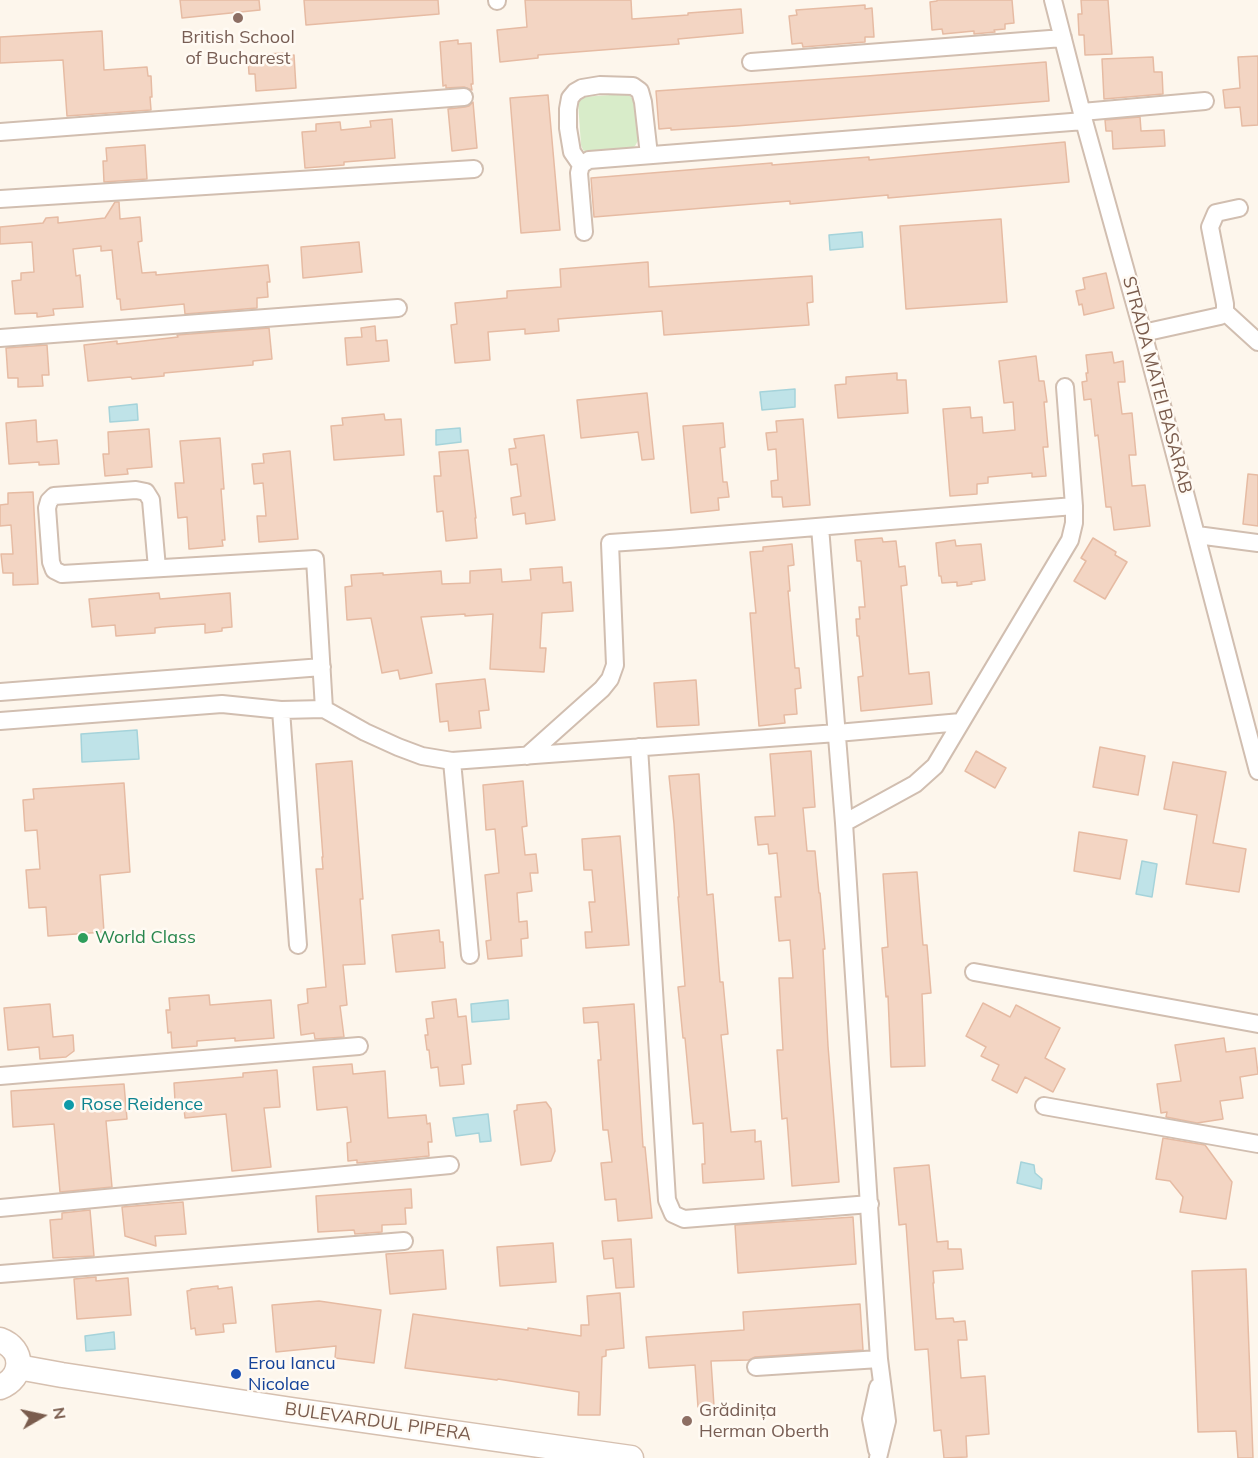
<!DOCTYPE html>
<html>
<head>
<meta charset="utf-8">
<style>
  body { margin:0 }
  #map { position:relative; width:1258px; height:1458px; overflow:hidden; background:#fdf6ec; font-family:Mulish,sans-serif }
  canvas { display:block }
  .north { position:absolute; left:12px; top:1386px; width:60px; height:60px; -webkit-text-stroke:4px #fffaf3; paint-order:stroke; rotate:81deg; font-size:16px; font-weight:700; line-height:24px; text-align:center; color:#7a5c4d }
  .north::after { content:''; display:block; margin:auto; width:21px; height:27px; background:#7a5c4d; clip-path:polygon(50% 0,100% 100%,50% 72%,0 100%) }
</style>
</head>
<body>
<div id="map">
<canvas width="1258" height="1458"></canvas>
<div class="north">N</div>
</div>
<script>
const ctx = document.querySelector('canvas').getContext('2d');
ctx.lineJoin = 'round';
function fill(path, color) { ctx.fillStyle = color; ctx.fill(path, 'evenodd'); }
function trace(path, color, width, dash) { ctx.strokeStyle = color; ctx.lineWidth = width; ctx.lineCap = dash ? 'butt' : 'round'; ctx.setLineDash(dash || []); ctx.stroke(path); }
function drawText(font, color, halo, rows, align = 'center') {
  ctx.font = font + ' Mulish,sans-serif'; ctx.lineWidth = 5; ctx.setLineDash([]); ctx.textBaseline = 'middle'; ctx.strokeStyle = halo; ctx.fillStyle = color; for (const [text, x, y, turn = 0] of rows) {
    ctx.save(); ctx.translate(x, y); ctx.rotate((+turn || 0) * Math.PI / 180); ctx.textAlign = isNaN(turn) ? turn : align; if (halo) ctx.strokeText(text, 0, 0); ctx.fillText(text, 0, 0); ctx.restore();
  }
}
fill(new Path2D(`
  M624 94 630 96 635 102 639 139 635 146 630 149 588 153 583 150 581 145 578 102 582 97Z`), '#d8ecc9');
const water = new Path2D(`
  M862 232 863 247 830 250 829 235Z
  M795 389V407L762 410 760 392Z
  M137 404 138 420 110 422 109 407Z
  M460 428 461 442 436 445V430Z
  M137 730 139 759 82 762 81 734Z
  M1142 861 1157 864 1152 897 1136 894Z
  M508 1000 509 1019 472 1022 471 1004Z
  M488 1114 491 1141 480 1142 479 1133 456 1136 453 1118Z
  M1021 1162 1034 1165 1035 1173 1042 1179 1041 1189 1017 1183Z
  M114 1332 115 1349 86 1351 85 1336Z`);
fill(water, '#bfe3e8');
trace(water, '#a5d3da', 1.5);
const building = new Path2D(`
  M180 0H259L260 10 182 18Z
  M304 0H438L439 14 306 25Z
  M525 0H631L632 19 688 15V13L741 9 743 33 678 39 679 44 538 55V58L500 62 497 30 527 27Z
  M937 0H1012L1014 23 1005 24V29L994 30 995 32 974 34V31L943 34 942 29 932 30 930 2 937 1Z
  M1081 0H1108L1112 54 1085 55 1084 35H1079L1078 14H1082Z
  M865 5V9L872 8 874 37H865V42L803 47 802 43 792 44 789 16 797 15 796 10Z
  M102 31 104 70 147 67 148 76H151L152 97H150L151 110 67 116 63 60 0 63V37Z
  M458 40V44L471 43 473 84H471L472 90 464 87 446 88V85L443 86 440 42Z
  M286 53 287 56 294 55 296 88 256 91 255 74H249L248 58 266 57 265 54Z
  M1258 56V125L1242 126 1240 107 1225 108 1223 90 1240 88 1238 57Z
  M1153 57 1154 72H1162L1163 94 1104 99 1102 59Z
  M1046 62 1049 101 736 126 671 130V128L659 129 656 91 867 76Z
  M548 95 560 230 521 233 510 98Z
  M473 102 477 148 452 151 448 109 465 107 469 106Z
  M1140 117 1141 131 1164 130 1165 146 1113 149 1112 131H1106L1105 120Z
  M392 119 395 158 344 162V165L305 168 302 132 316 131V124L340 122 341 130 371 127 370 121Z
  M1065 142 1069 182 888 198V195L790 204V201L594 217 591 178 772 163V165L869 157V160Z
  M145 145 147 179 104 182 103 161H107L106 148Z
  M115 202H119L120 219 140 217 142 241 138 242 142 273 156 272V275L268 265 270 282H267L268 297 257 298V308L185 314 184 304 121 310 120 299H117L112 250 101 251V246L73 249 76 276 80 275 83 307 53 309 54 315 37 317V313L15 314 12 281 21 280V273L34 272 32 242 0 244V227L43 223 46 218 58 217V223L105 218Z
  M1001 219 1007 302 906 309 900 226Z
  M359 242 362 272 303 278 301 247Z
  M648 262 649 287 812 276 813 302 807 303 809 325 664 335 662 311 558 319 559 331 525 334V329L488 332 490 360 455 363 451 325 457 324 455 303 507 298V291L561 287 560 269Z
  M1106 273 1114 308 1084 315 1082 304 1079 305 1076 291 1085 289 1083 278Z
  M375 326 376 341 387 340 389 361 347 365 345 338 362 337 361 328Z
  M269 328 272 359 253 361V365L164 373V376L132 379 131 377 88 381 84 345 117 341V344L178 337 177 335Z
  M47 345 49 375H42L43 386 18 387V378H8L6 348Z
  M1112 352 1114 363 1123 361 1125 382H1118L1122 414 1132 413 1136 455H1129L1132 486 1145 485 1150 526 1114 530 1111 507H1106L1098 435 1095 436 1091 399 1084 400 1082 382 1087 381 1086 373H1088L1086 355Z
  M1036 356 1039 381H1044L1047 402H1044L1048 447H1043L1046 476 1032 477V473L988 477V483L977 484V494L950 496 943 409 970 407 971 418 982 417 983 433 1015 430 1013 402 1004 403 999 361Z
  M897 373V380H906L908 413 838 418 835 385 846 384V377Z
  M647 393 654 459 642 460 638 432 581 438 577 400Z
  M384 414 385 420 401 419 404 455 334 460 331 426 343 425 342 418Z
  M803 419 810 505 783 507 782 497H772L771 481 778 480 776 449 768 450 766 433 777 432 776 421Z
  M36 420 37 442 57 440 59 464 39 465V462L9 464 6 423Z
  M723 423 725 447 720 448 723 482H727L729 497 718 498 719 510 691 513 683 426Z
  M149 429 152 467 127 469 128 474 105 476 103 454H109L108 432Z
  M544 435 555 520 526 524 525 513 513 515 511 498 521 496 517 464 511 465 509 449 516 448 514 439Z
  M220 438 224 489H221L225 540H222L223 546 189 549 187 517 178 518 175 483H184L180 441Z
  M468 450 476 518H475L477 538 446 541 443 511 437 512 434 476H441L439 452Z
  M290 451 298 539 259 542 257 516H266L263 483 254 484 252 464 264 463 263 454Z
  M1248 474 1258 475V526L1243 524Z
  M33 492 38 584 13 585V573H3L1 554H13L11 525 0 526V505L8 504V493Z
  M882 538 883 542 896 541 899 567 905 566 907 585 901 586 909 674 929 672 932 704 861 711 858 677 863 676 859 636H857L856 619H860L859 607H865L861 561H857L855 540Z
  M1093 538 1116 552 1115 555 1127 562 1105 599 1074 581 1086 561 1081 558Z
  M955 540 956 546 981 544 985 580 971 582 972 584 957 586V582L942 583 941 576H939L936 543Z
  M792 544 794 565 788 566 790 591H788L795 668H799L801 688 795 689 797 714 784 715 785 723 759 726 750 613H756L750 552 763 551V547Z
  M562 567 563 583 571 582 573 611 542 613 540 648H546L544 672 490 669 493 614 465 616V614L421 617 432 673 400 679 398 670 382 673 371 618 347 620 345 587 352 586 351 575 383 573V575L441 571 442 584 470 583V571L501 569 502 582 531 580 530 569Z
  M159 593 160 599 230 593 232 627 222 628V631L205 633V624L162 627 155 628V633L116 636 115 625 92 627 89 599Z
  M485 679 489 710 479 711 481 728 449 731 448 721 440 722 436 684Z
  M696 680 699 725 657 727 654 683Z
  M1100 747 1145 756 1138 795 1093 787Z
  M811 751 815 807 803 808 807 851H815L819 893H820L825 949H823L828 1046 839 1182 792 1186 787 1118 782 1119 777 1050H783L779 978H793L790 940 779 941 775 897H781L777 853 769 854 768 844 758 845 755 817 775 816 770 754Z
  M976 751 1006 768 995 788 965 771Z
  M352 761 363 899H360L365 964 343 965 347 1005 340 1006 344 1037 315 1039 314 1033 301 1035 298 1005 308 1003 307 989 326 987 316 869H323L322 857H323L316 764Z
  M1173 762 1226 772 1213 843 1246 849 1239 892 1186 884 1197 815 1164 809Z
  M699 774 707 895 713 894 720 982H723L728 1034 721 1035 731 1132 755 1130V1142L761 1141 764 1179 703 1183 702 1164H705L703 1123 693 1124 685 1038H683L678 987 685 986 678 897H679L674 824 669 776Z
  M523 781 527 826 522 827 525 855 536 854 538 873H530L532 891 517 893 519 922 527 921 528 938 521 939 522 956 488 959 486 941 491 940 485 875 499 873 495 829 486 830 483 785Z
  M124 783 130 872 100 875 104 932 48 936 46 907 29 908 26 870 40 869 37 830 25 831 23 800 34 799 33 789Z
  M1079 832 1127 840 1120 879 1074 871Z
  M620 836 629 945 586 948 585 932H592L589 902H595L592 870H584L582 839Z
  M917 872 923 945H927L931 993 922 994 925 1066 891 1067 888 996 886 997 882 948 888 947 883 874Z
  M439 930 440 942H443L445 968 396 972 392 935Z
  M209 995 210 1005 271 1000 274 1038 235 1041V1038L197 1041V1046L172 1048 171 1032 168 1033 166 1010H170L169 998Z
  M456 999 458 1017 466 1016 471 1064 462 1065 464 1084 440 1086 438 1067 431 1068 429 1050H427L425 1035H428L426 1019 434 1018 432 1002Z
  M983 1003 1010 1017 1016 1005 1060 1028 1045 1058 1065 1069 1053 1092 1025 1077 1017 1093 992 1080 999 1065 981 1056 986 1047 966 1036Z
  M50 1004 53 1037 73 1035 74 1051 66 1057 40 1059 39 1047 8 1050 4 1008Z
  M634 1004 643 1147H645L652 1218 618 1221 616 1199 605 1200 601 1163 612 1162 608 1130H603L598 1060H601L598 1022 584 1023 583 1008Z
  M1224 1038 1226 1052 1255 1048 1258 1074 1240 1077 1243 1098 1220 1101 1223 1119 1197 1123 1166 1117 1167 1112 1161 1113 1157 1084 1181 1081 1175 1045Z
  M352 1064 353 1074 385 1071 388 1118 426 1115 427 1124 430 1123 432 1142H428L429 1156 357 1163V1160L348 1161 347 1143 351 1142 347 1107 317 1110 313 1067Z
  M277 1070 280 1107 264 1108 271 1167 232 1171 226 1114 185 1118 183 1100 175 1101 174 1083 243 1077V1073Z
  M124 1084 127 1119 106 1121 112 1187 60 1192 54 1124 13 1127 11 1091Z
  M546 1102 551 1109 555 1151 551 1161 521 1165 514 1111 517 1110V1105Z
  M1163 1138 1205 1145 1232 1182 1226 1219 1180 1212 1183 1197 1170 1181 1156 1179Z
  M929 1165 937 1242 948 1241V1249H961L963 1269 933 1271 934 1283H933L936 1319 953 1318 954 1322 965 1321 967 1340H958L961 1378 985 1376 989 1434 966 1436 967 1457 944 1458 941 1430 934 1431 928 1349 915 1350 906 1224 899 1225 894 1168Z
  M411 1189 412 1208H405L406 1224 382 1225V1232L355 1234 354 1230 318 1232 316 1196Z
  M183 1202 186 1234 155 1236 156 1246 125 1236 122 1207Z
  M90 1210 94 1256 53 1258 50 1220 62 1219V1213Z
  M853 1217 856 1264 738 1273 735 1225Z
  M631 1239 634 1287 616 1288 613 1258 604 1259 602 1241Z
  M553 1243 556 1282 500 1286 497 1247Z
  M443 1250 446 1289 390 1294 386 1254Z
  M1246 1269 1253 1458H1238L1236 1431 1198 1432 1192 1271Z
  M96 1277V1281L128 1278 131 1315 77 1319 74 1279Z
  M218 1286V1289L232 1287 236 1323 223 1324 224 1332 196 1335 195 1328 191 1329 187 1291 191 1290V1289Z
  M620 1293 624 1348 606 1350V1356L602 1357 600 1415H578L579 1392 498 1379 497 1380 405 1368 413 1314 528 1330V1328L581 1336V1325H589L587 1296Z
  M319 1301 381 1310 374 1363 335 1358 336 1346 276 1352 272 1305Z
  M860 1304 863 1350 755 1357 749 1360 711 1361 714 1406 698 1407 695 1365 649 1368 646 1337 744 1330 743 1312Z`);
fill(building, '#f3d5c3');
trace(building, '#e6bba3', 1.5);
const street = new Path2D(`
  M497 0V1
  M1053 0 1084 121 1143 333 1258 771
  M751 62 1063 38
  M1082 112 1205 101
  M0 132 464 97
  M581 165 572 152 568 128V109L570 98 575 92 582 88 600 85 633 86 640 91 643 102 649 155
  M0 199 474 169
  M584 232 579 173 581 165 589 160 1084 121
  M1225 312 1258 342
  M1143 333 1220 316 1225 312V304L1210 227 1216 213 1239 208
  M0 338 398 308
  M820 527 844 823 879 1359 887 1421 878 1458
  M1197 535 1258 543
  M157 568 151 500 146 492 136 490 54 496 49 501 47 508 51 562 54 570 62 574 315 559 324 709
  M0 692 322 667
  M281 710 298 945
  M0 721 222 704 281 710 324 709 365 732 398 747 422 756 452 761 837 733 961 722
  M639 747 667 1200 673 1214 684 1219 870 1204
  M527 756 602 689 610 679 615 665 610 543 669 539 1074 506
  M452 761 470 955
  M844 823 915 784 935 766 1070 540 1074 523V506L1065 387
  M974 972 1258 1024
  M0 1076 359 1046
  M1044 1106 1258 1144
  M0 1208 450 1165
  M0 1274 404 1241
  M756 1367 879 1359
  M877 1450 871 1419 878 1387`);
const secondary = new Path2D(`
  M0 1340C25 1349 24 1378 0 1387
  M18 1367 62 1375 292 1410 631 1458`);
trace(street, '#d1beb0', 20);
trace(secondary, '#d6c0b0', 27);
trace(street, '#fff', 16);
trace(secondary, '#fff', 24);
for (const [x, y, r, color] of [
  [238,18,6,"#8d6e63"],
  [83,938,6,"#2e9e5b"],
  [69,1105,6,"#0f9aa8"],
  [236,1374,6,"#1a4fb4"],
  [687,1421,6,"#8d6e63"]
]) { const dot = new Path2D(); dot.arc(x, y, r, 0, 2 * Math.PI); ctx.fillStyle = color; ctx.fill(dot); trace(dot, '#fffaf3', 2); }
drawText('18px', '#785e54', '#fffaf3', [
  ["British School",238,38],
  ["of Bucharest",238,59],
  ["Grădinița",699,1411,"left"],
  ["Herman Oberth",699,1432,"left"]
]);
drawText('18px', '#7a5c4d', '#fffaf3', [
  ["STRADA MATEI BASARAB",1157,385,75],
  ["BULEVARDUL PIPERA",378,1422,8]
]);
drawText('18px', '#27864d', '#fffaf3', [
  ["World Class",95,938]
], 'left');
drawText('18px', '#0d838f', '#fffaf3', [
  ["Rose Reidence",81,1105]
], 'left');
drawText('18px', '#164399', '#fffaf3', [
  ["Erou Iancu",248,1364],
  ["Nicolae",248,1385]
], 'left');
</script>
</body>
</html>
